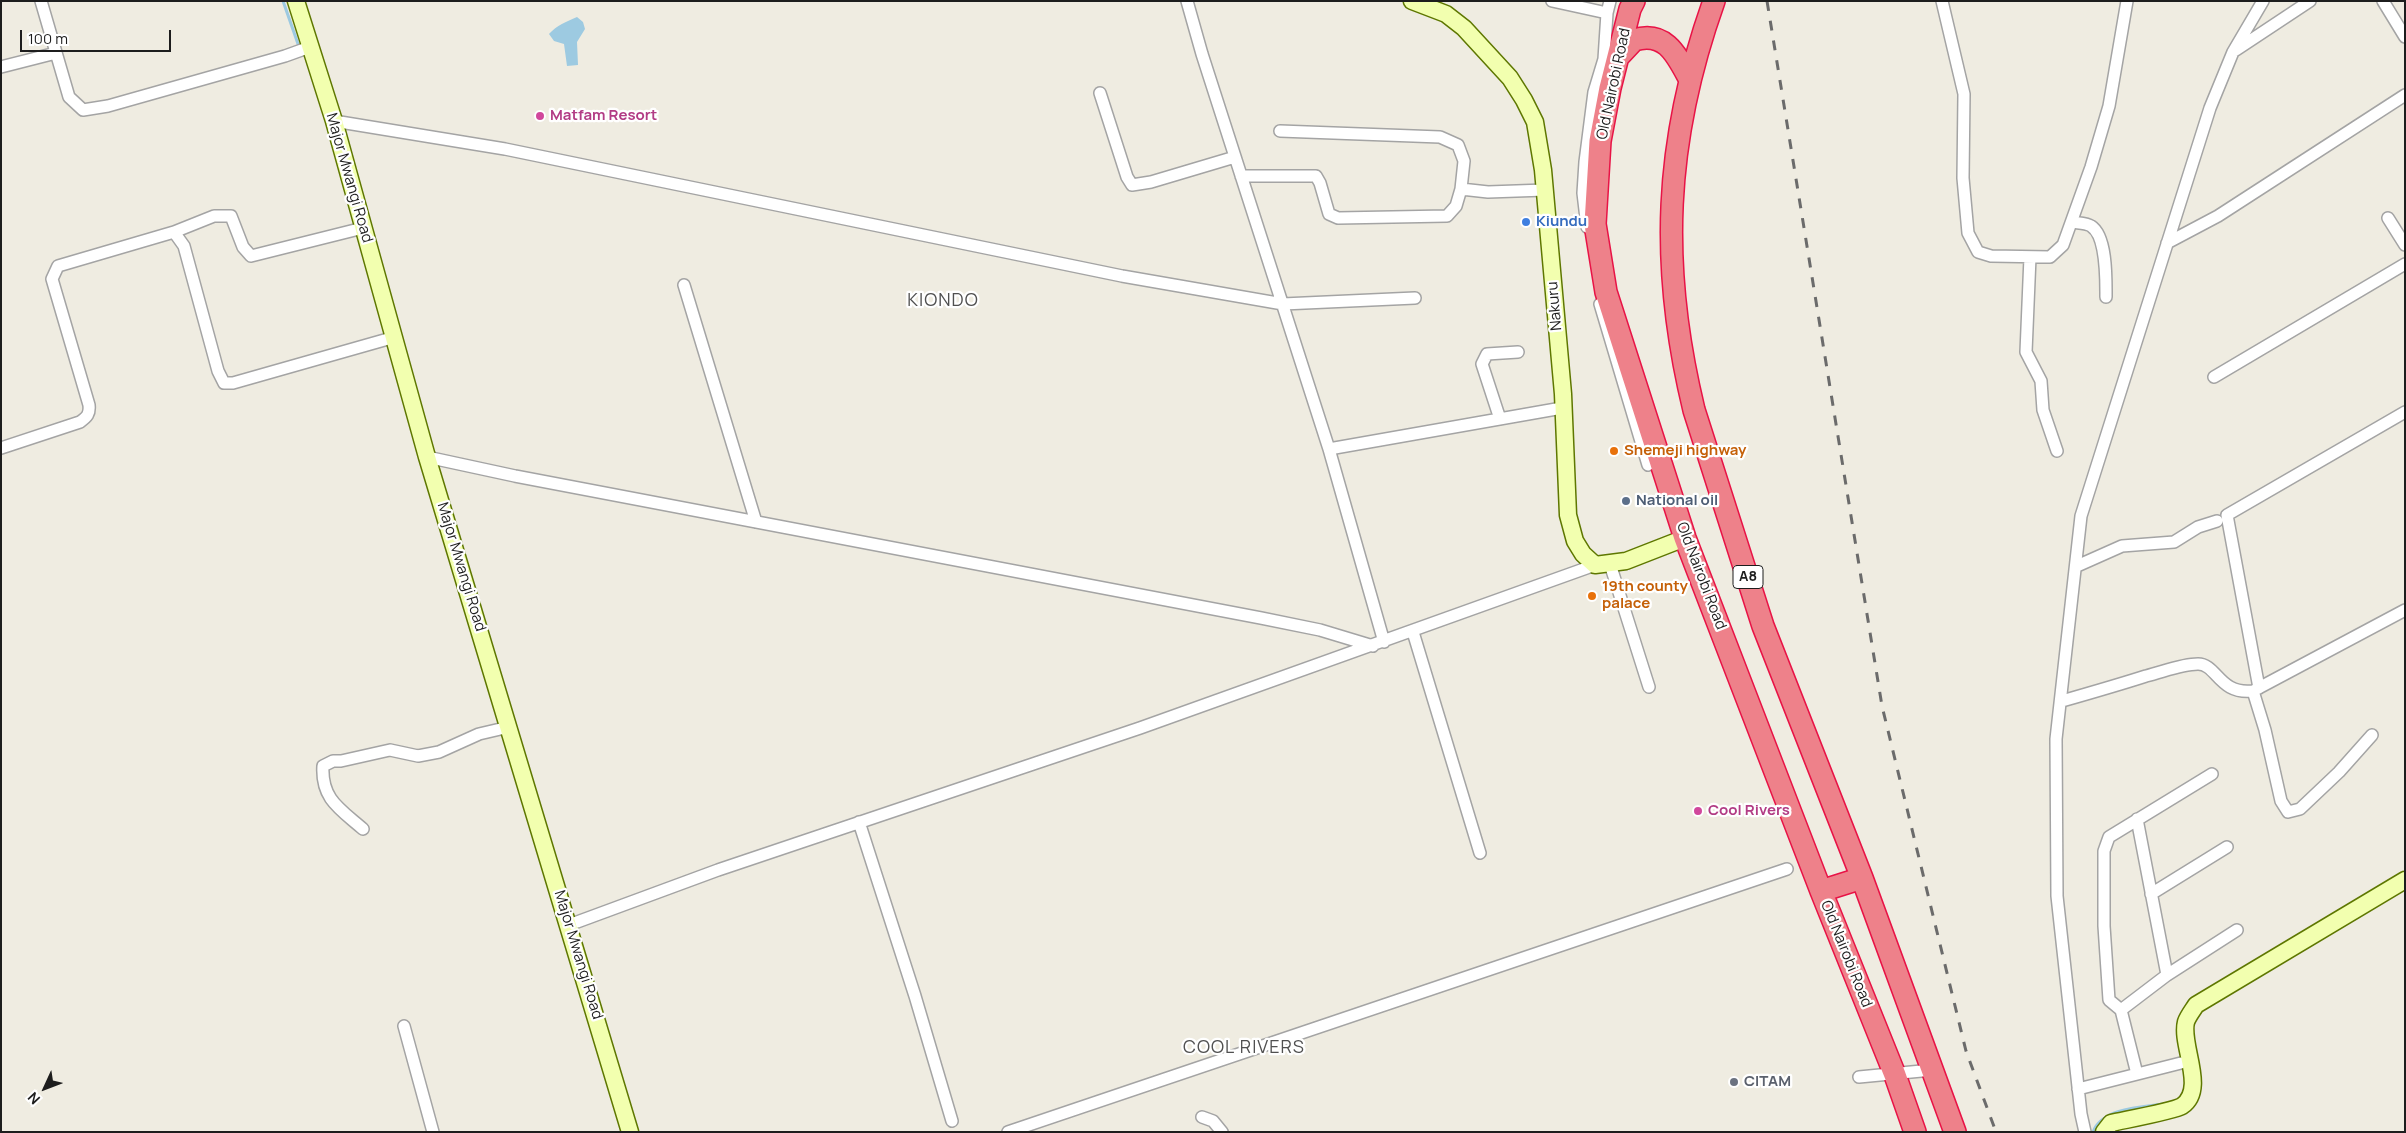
<!DOCTYPE html>
<html>
<head>
<meta charset="utf-8">
<style>
  body { margin:0 }
  #map { position:relative; width:2406px; height:1133px; overflow:hidden; background:#efece1; font-family:Manrope,sans-serif }
  canvas { display:block }
  .frame { position:absolute; inset:0; border:2px solid #1d1d1d; pointer-events:none }
  .north { position:absolute; left:20px; top:1063px; width:50px; height:50px; -webkit-text-stroke:4px #fff; paint-order:stroke; rotate:227deg; font-size:14px; font-weight:700; line-height:20px; text-align:center; color:#1d1d1d }
  .north::after { content:''; display:block; margin:auto; width:18px; height:22px; background:#1d1d1d; clip-path:polygon(50% 0,100% 100%,50% 72%,0 100%) }
  .scale { position:absolute; left:20px; top:30px; width:151px; height:22px; box-sizing:border-box; border:2px solid #1d1d1d; border-top:0; padding-left:6px; font-size:15px; line-height:18px; white-space:nowrap; color:#1d1d1d; -webkit-text-stroke:4px #fff; paint-order:stroke }
</style>
</head>
<body>
<div id="map">
<canvas width="2406" height="1133"></canvas>
<div class="frame"></div>
<div class="north">N</div>
<div class="scale">100 m</div>
</div>
<script>
const ctx = document.querySelector('canvas').getContext('2d');
ctx.lineJoin = 'round';
function fill(path, color) { ctx.fillStyle = color; ctx.fill(path, 'evenodd'); }
function trace(path, color, width, dash) { ctx.strokeStyle = color; ctx.lineWidth = width; ctx.lineCap = dash ? 'butt' : 'round'; ctx.setLineDash(dash || []); ctx.stroke(path); }
function drawText(font, color, halo, rows, align = 'center') {
  ctx.font = font + ' Manrope,sans-serif'; ctx.lineWidth = 4.5; ctx.setLineDash([]); ctx.textBaseline = 'middle'; ctx.strokeStyle = halo; ctx.fillStyle = color; for (const [text, x, y, turn = 0] of rows) {
    ctx.save(); ctx.translate(x, y); ctx.rotate((+turn || 0) * Math.PI / 180); ctx.textAlign = isNaN(turn) ? turn : align; if (halo) ctx.strokeText(text, 0, 0); ctx.fillText(text, 0, 0); ctx.restore();
  }
}
fill(new Path2D(`
  M577 17 583 22 585 29 577 42 578 65 567 66 564 44 554 41 549 34C557 25 566 22 577 17Z`), '#9dcae1');
trace(new Path2D(`
  M283 1 298 44
  M2093 1132C2102 1108 2141 1107 2163 1104`), '#9dcae1', 3);
const street = new Path2D(`
  M41 1 69 97 83 110 108 106 285 56 310 47
  M1187 1 1202 54 1329 449 1384 642
  M1552 1 1607 13 1610 1
  M1942 1 1964 94 1963 178 1968 233 1978 252 1991 256 2050 257 2063 245 2091 167 2109 106 2127 1
  M2383 1 2405 37
  M2236 50 2310 1
  M1 67 56 53
  M1100 93 1127 177 1132 185 1151 182 1235 157
  M334 121 505 149 1122 276 1283 304 1415 298
  M1280 131 1440 137 1458 145 1464 161 1461 189
  M1241 176H1316L1320 183 1329 214 1338 218 1447 216 1456 206 1461 189 1488 192 1545 190
  M2388 218 2405 245
  M2072 222C2078 223 2087 223 2091 226 2107 236 2106 279 2106 297
  M1587 227 1583 193 1585 162 1594 92 1604 59 1607 13
  M174 232 214 216H231L243 247 251 256 363 228
  M2167 243 2218 216 2405 95
  M2030 257 2026 352 2041 381 2043 410 2057 451
  M684 285 756 522
  M1600 304 1648 465
  M2214 377 2405 264
  M1500 419 1482 364 1487 354 1518 352
  M1 448 80 422C87 417 90 414 89 405L52 279 58 266 174 232 184 246 218 371 224 383H233L395 337
  M1329 449 1562 408
  M427 457 515 476 1261 618 1320 630 1373 646
  M1610 564 1649 687
  M2077 566 2122 546 2174 542 2198 527 2217 521
  M1413 632 1480 853
  M2259 688 2227 515 2405 412
  M2253 691 2265 730 2281 801 2288 812 2300 809 2339 772 2372 735
  M2062 701C2090 693 2118 685 2146 676 2163 672 2181 664 2198 664 2217 664 2219 695 2253 691L2405 610
  M2137 819 2167 975
  M859 822 915 996 952 1121
  M363 829C340 809 321 799 323 766L333 761H341L390 750 418 756 439 752 479 734 509 727
  M2151 894 2227 847
  M569 925 718 870 1140 728 1595 565
  M2121 1010 2167 975 2237 930
  M404 1026 433 1132
  M2137 1074 2121 1010 2109 1000 2104 926V851L2109 837 2212 774
  M1859 1077 1932 1070
  M2078 1089 2181 1063
  M1202 1117 1213 1121 1222 1132
  M1008 1132 1787 869
  M2085 1132 2081 1114 2057 896 2056 739 2081 516 2210 108 2233 52 2263 1`);
const secondary = new Path2D(`
  M296 1 334 121 427 457 630 1132
  M1412 1 1446 14 1464 28 1510 78 1524 100 1535 122 1543 170 1563 394 1568 515 1575 541 1583 554 1595 565 1626 561 1685 538
  M2104 1132 2111 1123C2124 1120 2174 1111 2182 1106 2207 1089 2180 1045 2186 1022 2188 1016 2193 1010 2196 1005L2405 880`);
const highway = new Path2D(`
  M1634 1 1630 9 1610 88 1600 141 1595 224 1606 292 1685 538 1821 891 1895 1075 1915 1132
  M1714 1C1664 141 1659 266 1694 410L1763 626 1862 878 1955 1132
  M1619 56 1634 40C1666 30 1677 56 1690 80
  M1821 891 1862 878`);
trace(street, '#a4a4a4', 14);
trace(secondary, '#5e7700', 19);
trace(highway, '#e81346', 24);
trace(street, '#fff', 11);
trace(secondary, '#f2ffaf', 16);
trace(highway, '#ee818a', 21);
trace(new Path2D(`
  M1767 1 1882 706 1966 1051 1996 1132`), '#6b6b6b', 3, [10, 10]);
for (const [x, y, r, color] of [
  [540,116,5,"#d1479c"],
  [1526,222,5,"#3f7fe0"],
  [1614,451,5,"#e8710a"],
  [1626,501,5,"#5c6f8a"],
  [1592,596,5,"#e8710a"],
  [1698,811,5,"#d1479c"],
  [1734,1082,5,"#6b7280"]
]) { const dot = new Path2D(); dot.arc(x, y, r, 0, 2 * Math.PI); ctx.fillStyle = color; ctx.fill(dot); trace(dot, '#fff', 2); }
for (const [x, y, w] of [
  [1748,577,30]
]) { const box = new Path2D(); box.roundRect(x - w / 2, y - 11.5, w, 23, 4); ctx.fillStyle = '#fff'; ctx.fill(box); trace(box, '#1d1d1d', 1); }
drawText('bold 14px', '#1d1d1d', null, [
  ["A8",1748,577]
]);
drawText('15px', '#1d1d1d', '#fff', [
  ["Old Nairobi Road",1614,84,-78],
  ["Major Mwangi Road",349,178,74],
  ["Nakuru",1555,306,-95],
  ["Major Mwangi Road",461,567,73],
  ["Old Nairobi Road",1701,576,69],
  ["Old Nairobi Road",1846,954,68],
  ["Major Mwangi Road",578,955,73]
]);
drawText('bold 15px', '#b23c85', '#fff', [
  ["Matfam Resort",550,116],
  ["Cool Rivers",1708,811]
], 'left');
drawText('bold 15px', '#366cbe', '#fff', [
  ["Kiundu",1536,222]
], 'left');
drawText('bold 15px', '#c56008', '#fff', [
  ["Shemeji highway",1624,451],
  ["19th county",1602,587],
  ["palace",1602,604]
], 'left');
drawText('bold 15px', '#4e5e75', '#fff', [
  ["National oil",1636,501]
], 'left');
drawText('bold 15px', '#5b616d', '#fff', [
  ["CITAM",1744,1082]
], 'left');
ctx.letterSpacing = '1px';
drawText('18px', '#505050', '#fff', [
  ["KIONDO",943,301],
  ["COOL RIVERS",1244,1048]
]);
ctx.letterSpacing = '0px';
</script>
</body>
</html>
